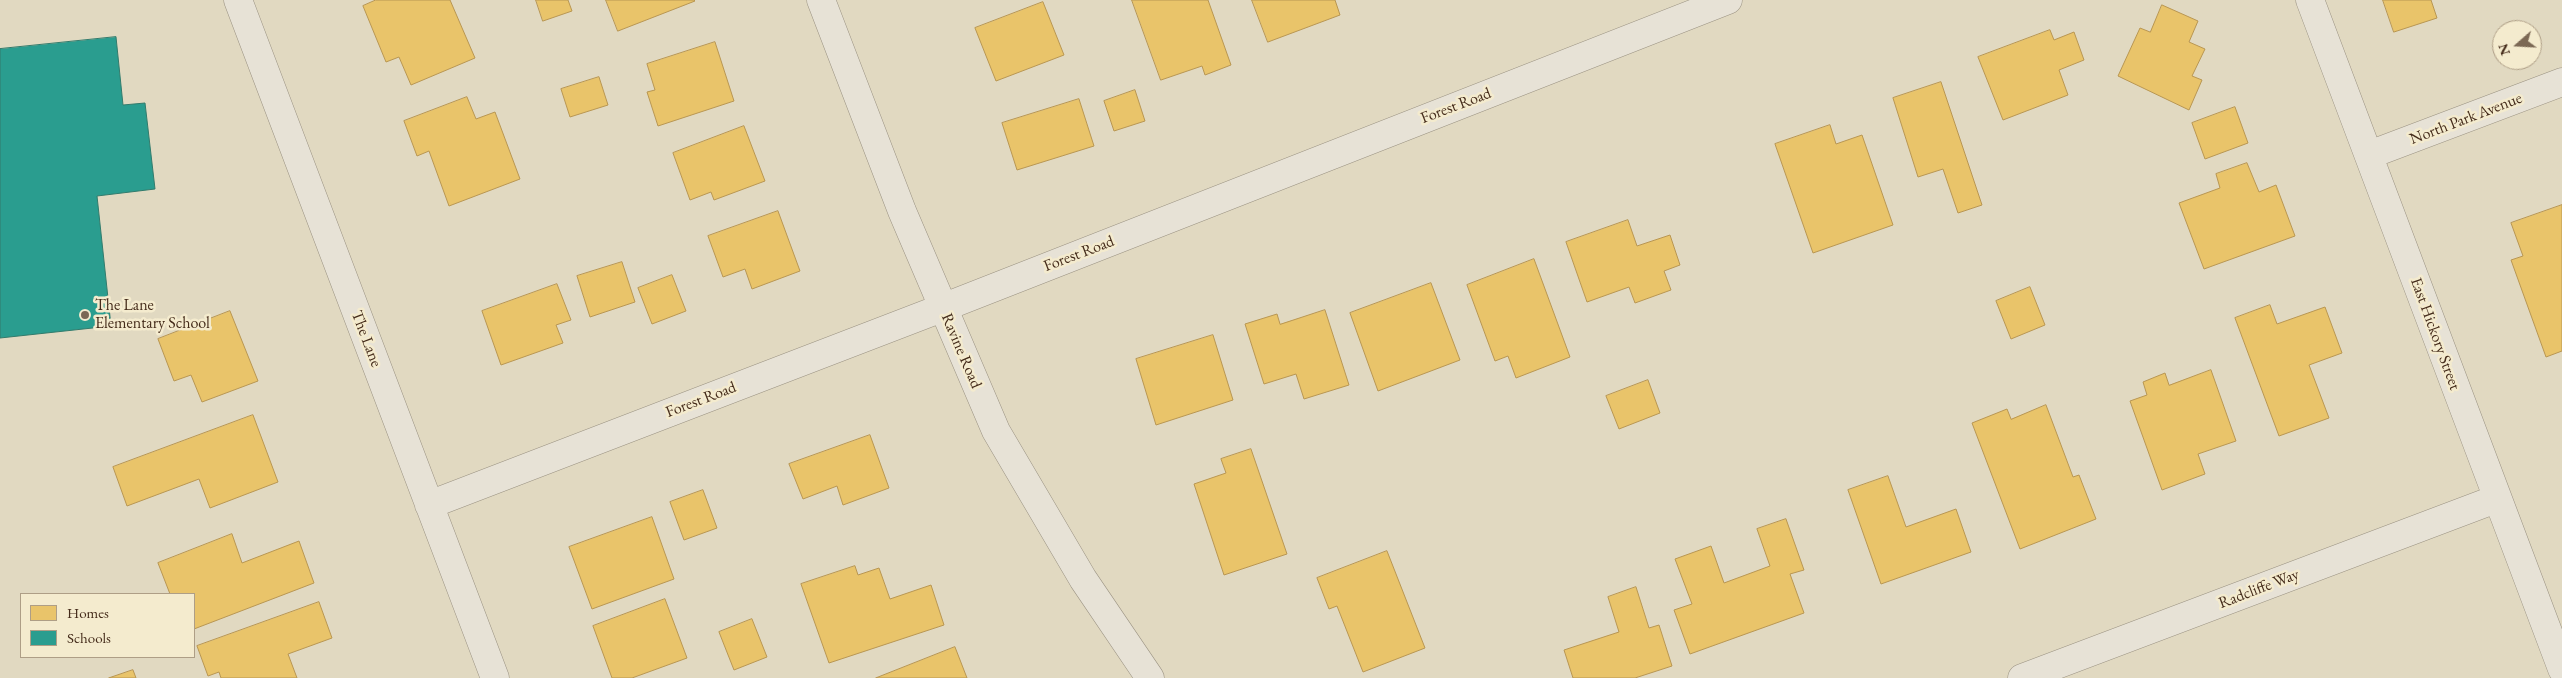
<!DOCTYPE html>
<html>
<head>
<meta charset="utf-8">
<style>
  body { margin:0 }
  #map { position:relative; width:2562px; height:678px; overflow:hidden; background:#e1d9c1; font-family:"EB Garamond",serif }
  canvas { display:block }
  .legend { position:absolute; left:20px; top:593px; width:175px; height:65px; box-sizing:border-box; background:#f4ebce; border:1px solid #ae9e86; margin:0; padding:6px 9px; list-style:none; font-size:15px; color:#442b1a }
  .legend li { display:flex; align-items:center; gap:10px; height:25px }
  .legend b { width:25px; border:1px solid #ae9e86 }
  .north { position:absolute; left:2492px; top:20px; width:50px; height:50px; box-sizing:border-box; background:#f4ebce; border:1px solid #ae9e86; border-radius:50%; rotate:251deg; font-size:14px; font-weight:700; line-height:20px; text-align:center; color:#442b1a }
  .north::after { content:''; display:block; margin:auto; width:18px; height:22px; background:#7b6854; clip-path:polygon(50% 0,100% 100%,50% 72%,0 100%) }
</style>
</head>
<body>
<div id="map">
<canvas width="2562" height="678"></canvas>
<ul class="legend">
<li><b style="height:14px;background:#e9c46a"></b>Homes</li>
<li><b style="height:14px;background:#2a9d8f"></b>Schools</li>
</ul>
<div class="north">N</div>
</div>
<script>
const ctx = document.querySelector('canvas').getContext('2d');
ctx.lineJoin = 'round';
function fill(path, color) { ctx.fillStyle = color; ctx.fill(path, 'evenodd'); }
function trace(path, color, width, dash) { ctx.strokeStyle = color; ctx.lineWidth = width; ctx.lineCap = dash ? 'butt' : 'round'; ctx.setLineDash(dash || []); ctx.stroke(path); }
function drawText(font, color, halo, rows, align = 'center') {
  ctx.font = font + ' "EB Garamond",serif'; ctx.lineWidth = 5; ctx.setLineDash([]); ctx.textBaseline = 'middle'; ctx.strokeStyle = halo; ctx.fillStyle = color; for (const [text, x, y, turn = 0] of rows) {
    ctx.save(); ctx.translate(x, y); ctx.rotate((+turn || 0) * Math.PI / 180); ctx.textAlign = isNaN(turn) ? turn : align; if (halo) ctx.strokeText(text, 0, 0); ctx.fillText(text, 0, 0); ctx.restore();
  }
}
const homes = new Path2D(`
  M376 0H450L475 58 411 85 399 57 386 62 363 6Z
  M536 0H568L572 11 543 21Z
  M606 0H694L695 1 618 31Z
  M1132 0H1208L1231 65 1205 75 1202 66 1161 80Z
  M1252 0H1335L1340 15 1268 42Z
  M2383 0H2431L2437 18 2394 32Z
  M1043 2 1064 55 996 81 975 28Z
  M2162 5 2198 21 2189 42 2205 49 2192 76 2202 80 2189 110 2118 76 2140 28 2150 32Z
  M2050 30 2054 40 2074 32 2084 60 2059 70 2068 95 2003 120 1978 57Z
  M715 42 734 101 658 126 647 92 655 90 647 64Z
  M599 77 608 105 570 117 561 89Z
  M1941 82 1982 205 1958 213 1943 169 1918 177 1893 98Z
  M1135 90 1145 121 1114 131 1104 101Z
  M467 97 476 119 495 112 520 179 449 206 429 151 417 156 404 121Z
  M1079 99 1094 146 1017 170 1002 123Z
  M2235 107 2248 143 2205 159 2192 123Z
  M1830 125 1836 144 1862 135 1893 225 1813 253 1775 144Z
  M744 126 765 181 714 200 711 192 690 200 673 153Z
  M2247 163 2259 192 2276 185 2295 236 2204 269 2179 203 2220 188 2216 174Z
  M2562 205V351L2546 357 2511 260 2523 256 2511 223Z
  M778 211 800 271 752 289 745 269 723 277 708 236Z
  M1628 220 1637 246 1670 235 1680 265 1664 271 1671 290 1635 303 1629 287 1587 302 1566 242Z
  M1534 259 1570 357 1516 378 1508 356 1495 361 1467 285Z
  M622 262 635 302 590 317 577 276Z
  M672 275 686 311 652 324 638 288Z
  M1431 283 1460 360 1378 391 1350 313Z
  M557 284 571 320 556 325 563 343 501 365 482 311Z
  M2030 287 2045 325 2011 339 1996 301Z
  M2270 305 2277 324 2325 307 2342 353 2309 365 2329 418 2279 436 2235 318Z
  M1325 310 1349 385 1304 399 1296 374 1264 384 1245 324 1277 314 1280 324Z
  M230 311 258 381 202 402 191 375 174 381 158 339Z
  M1213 335 1233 400 1156 425 1136 359Z
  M2211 370 2236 441 2198 454 2205 474 2162 490 2130 401 2147 395 2143 382 2165 373 2169 385Z
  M1648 380 1660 413 1619 429 1606 396Z
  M2046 405 2073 477 2079 475 2096 519 2020 549 1972 423 2007 409 2011 419Z
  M253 415 278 482 210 508 199 479 127 506 113 467Z
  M870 435 889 488 843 505 837 486 803 499 789 464Z
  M1251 449 1287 554 1224 575 1194 484 1226 473 1221 459Z
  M1888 476 1906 527 1956 509 1971 552 1881 584 1848 490Z
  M703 490 717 528 684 540 670 502Z
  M652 517 674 579 592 609 569 547Z
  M1786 519 1804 570 1790 574 1804 613 1690 654 1674 610 1692 604 1675 559 1711 546 1724 583 1770 566 1757 529Z
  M232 534 242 563 299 541 314 583 194 629V594H170L158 563Z
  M1387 551 1425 648 1363 672 1337 606 1329 609 1317 578Z
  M855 566 858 575 879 568 890 599 931 585 944 625 829 663 801 584Z
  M1636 587 1649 628 1659 625 1672 666 1635 678H1573L1564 650 1619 632 1608 597Z
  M665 599 687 658 632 678H612L593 626Z
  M319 602 332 638 288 654 297 678H221L219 672 208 676 197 646Z
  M752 619 767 657 734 670 719 632Z
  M955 647 967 678H876Z
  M133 670 136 678H109Z`);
fill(homes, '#e9c46a');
trace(homes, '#b89652', 1);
const schools = new Path2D(`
  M116 37 123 105 145 103 155 189 97 196 111 326 0 338V49Z`);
fill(schools, '#2a9d8f');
trace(schools, '#327b6c', 1);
const minor = new Path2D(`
  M238 0 495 678
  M821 0 902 211 996 431 1083 579 1150 678
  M2310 0 2562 669
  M2369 155 2562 82
  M429 505 942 308 1728 0
  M2022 678 2496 499`);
trace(minor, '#9a9282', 29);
trace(minor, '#e7e2d6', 28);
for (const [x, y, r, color] of [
  [85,315,5,"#7b6854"]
]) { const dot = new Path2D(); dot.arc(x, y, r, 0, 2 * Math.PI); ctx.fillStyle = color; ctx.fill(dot); trace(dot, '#f4ebce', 2); }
drawText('16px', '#442b1a', '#f4ebce', [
  ["Forest Road",1456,106,-21],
  ["North Park Avenue",2466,119,-21],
  ["Forest Road",1079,254,-21],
  ["East Hickory Street",2435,334,70],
  ["The Lane",366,339,69],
  ["Ravine Road",961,351,67],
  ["Forest Road",701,400,-21],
  ["Radcliffe Way",2259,589,-21]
]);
drawText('16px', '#442b1a', '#f4ebce', [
  ["The Lane",95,306],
  ["Elementary School",95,324]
], 'left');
</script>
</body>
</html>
